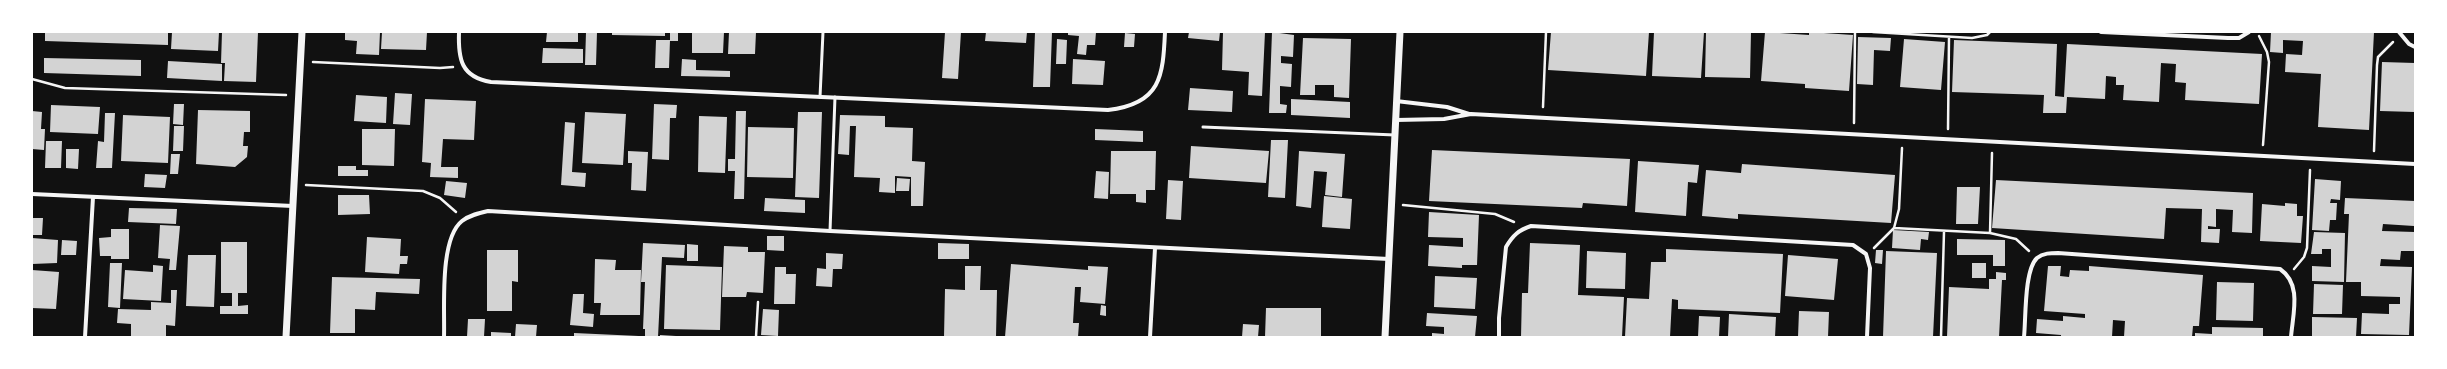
<!DOCTYPE html>
<html>
<head>
<meta charset="utf-8">
<style>
  body { margin:0 }
  #map { position:relative; width:2447px; height:369px; overflow:hidden; background:#111; font-family:"Sofia Sans Condensed",sans-serif }
  canvas { display:block }
  .frame { position:absolute; inset:0; border:33px solid #fff; pointer-events:none }
</style>
</head>
<body>
<div id="map">
<canvas width="2447" height="369"></canvas>
<div class="frame"></div>
</div>
<script>
const ctx = document.querySelector('canvas').getContext('2d');
ctx.lineJoin = 'round';
function fill(path, color) { ctx.fillStyle = color; ctx.fill(path, 'evenodd'); }
function trace(path, color, width, dash) { ctx.strokeStyle = color; ctx.lineWidth = width; ctx.lineCap = dash ? 'butt' : 'round'; ctx.setLineDash(dash || []); ctx.stroke(path); }
fill(new Path2D(`
  M45 32H168V45L45 41Z
  M172 32H219L218 51 171 49Z
  M222 32H258L256 82 224 81 225 63H221Z
  M345 32H380L379 55 356 54 357 41 345 40Z
  M382 32H427L426 50 381 49Z
  M547 32H578V42H546Z
  M586 32H597L596 65H585Z
  M612 32H665V36L612 35Z
  M670 32H678V41H670Z
  M692 32H724L723 53H692Z
  M729 32H756L755 54H728Z
  M945 32H961L958 79 942 78Z
  M986 32H1027L1026 43 985 41Z
  M1035 32H1052L1050 87H1033Z
  M1068 32H1096L1095 45H1087L1086 55 1077 54 1079 36 1068 35Z
  M1189 32H1220L1219 41 1188 38Z
  M1223 32H1265L1262 96 1248 95 1249 72 1222 70Z
  M1272 32 1294 35 1293 57 1281 56V63L1292 64 1291 87 1280 86V104L1287 105 1286 113H1269Z
  M1551 32H1649L1646 76 1548 70Z
  M1654 32H1704L1701 78 1652 76Z
  M1706 32H1751L1750 78 1705 77Z
  M1765 32 1809 35V32L1853 35 1849 91 1805 88V84L1761 81Z
  M2271 32H2374L2369 130 2318 127 2321 74 2285 72 2286 54 2302 55 2303 41 2283 40V53L2270 52Z
  M1125 33 1135 34 1134 47H1124Z
  M1858 37 1891 38 1890 51 1874 50 1873 85 1857 84Z
  M1303 38 1351 39 1349 98 1334 97V85H1315V95H1300Z
  M1057 39 1067 40 1066 64H1056Z
  M1904 39 1945 42 1941 90 1900 87Z
  M656 40H670L669 68H655Z
  M1954 40 2057 44 2055 96 2064 97 2067 44 2262 54 2259 104 2185 100 2186 83 2175 82 2176 64 2161 63 2159 102 2123 100 2124 85H2116V77L2106 76 2105 99 2067 97 2066 113H2043L2044 95 1952 92Z
  M543 48 583 49V63H542Z
  M44 58 141 60V76L44 73Z
  M682 59 696 60V70L730 71V77L681 76Z
  M1073 59 1105 61 1103 85 1072 84Z
  M168 61 222 64V81L167 78Z
  M2382 62 2415 63V112L2380 111Z
  M1190 88 1233 91 1232 112 1188 110Z
  M395 93 412 94 410 125 393 124Z
  M356 95 387 97 386 123 354 121Z
  M425 99 476 101 474 140 443 139 441 167H458V178L430 177 431 163 422 162Z
  M1291 99 1350 102V118L1291 115Z
  M174 104H184L183 125 173 124Z
  M654 104 677 105 676 118H670L669 160 652 159Z
  M51 105 100 107 98 134 50 132Z
  M198 110 250 111V132H244L243 146H248L247 157 235 167 196 164Z
  M32 111 42 112 41 129H45L44 150 32 149Z
  M736 111H746L744 199H734L735 171H728V159H735Z
  M585 112 626 114 623 165 582 163Z
  M798 112H822L819 198 795 197Z
  M105 113H115L112 168H96L98 141 104 142Z
  M123 115 170 117 168 163 121 161Z
  M840 115 885 116V127L913 128 912 161 925 162 923 206H911V177L895 176V193L879 192 880 178 854 177 856 126H850L849 155 838 154Z
  M699 116 727 117 725 173 698 172Z
  M565 122 575 123 572 172 586 173 585 187 561 185Z
  M174 126H184L183 151H173Z
  M748 127 794 128 793 178 747 177Z
  M362 129H395L394 166 362 165Z
  M1095 129 1143 131V142L1095 140Z
  M1271 140H1288L1285 198 1268 197Z
  M46 141H62L61 168H45Z
  M1191 146 1269 151 1266 183 1189 178Z
  M66 149H79L78 169 66 168Z
  M1432 150 1630 159 1627 206 1583 203 1582 208 1429 201Z
  M628 151 648 152 646 191 631 190 632 163H628Z
  M1111 151H1156L1155 190H1146V203L1136 202V194H1110Z
  M1299 151 1345 154 1342 197 1325 195 1327 172 1314 171 1311 208 1296 206Z
  M171 154H180L178 174H170Z
  M1638 161 1699 165 1697 183 1688 182 1686 216 1635 212Z
  M1742 164 1895 175 1891 223 1738 214V219L1702 216 1706 170 1741 173Z
  M338 166H356V170H368V176H338Z
  M1096 171 1109 172 1108 199 1094 198Z
  M145 174 167 175 165 188 144 187Z
  M897 178 910 179 909 191H896Z
  M2315 179 2341 181 2340 200 2331 199 2330 203H2337L2336 220H2330L2329 231 2312 230Z
  M1168 180 1183 181 1181 220 1166 219Z
  M1996 180 2253 193 2252 233 2232 232 2233 210 2216 209V227L2208 226V229H2220L2219 243 2201 242 2202 209 2166 208 2164 239 1992 228Z
  M446 181 467 183 465 198 444 195Z
  M1957 187H1980L1978 224H1956Z
  M338 195H369L370 214 338 215Z
  M1324 196 1352 199 1350 229 1322 227Z
  M765 198 805 200V213L764 211Z
  M2345 198 2415 201 2414 226 2383 224 2382 231 2415 232 2414 251H2401L2400 260 2381 259 2380 266 2412 267 2409 335 2361 334 2362 313 2389 314V304H2400V297L2361 296V282H2346L2349 214H2344Z
  M2285 203 2297 204V216H2303L2301 243 2260 241 2262 204 2285 206Z
  M129 208 177 209 176 224 128 222Z
  M1429 212 1479 215 1477 265H1462V268L1428 266 1429 245 1463 247V238L1428 237Z
  M32 218H43L42 235H32Z
  M160 225 180 226 176 270H169L170 259 158 258Z
  M111 229H129V259H111V256H100L99 238 111 237Z
  M1893 230 1929 232 1928 240 1921 239 1920 250 1892 248Z
  M2314 232 2345 233 2344 282 2312 281V266L2331 267V249H2322V254H2311Z
  M767 236H784V251L767 250Z
  M367 237 401 239 400 256H408L407 264H400L399 274 365 272Z
  M32 238 58 240 57 263 32 264Z
  M1957 239 2005 240V266H1993V255H1957Z
  M62 240 77 241 76 255H61Z
  M221 242H247V293H238V306L248 305V314H220V306H232V293H221Z
  M643 243 685 245 684 258 662 257 658 337H645V329H643L645 282H641Z
  M938 243 969 244V259H938Z
  M1530 243 1580 245 1578 295 1624 297 1622 337H1521L1522 293H1528Z
  M687 244 698 245V261H687Z
  M724 246 748 247V252H765L763 293 747 292 746 297H722Z
  M1666 249 1783 254 1780 313 1678 309V300L1672 299 1670 337H1625L1627 298 1649 299 1651 262H1666Z
  M487 250H518V282L512 281V311H487Z
  M1876 250H1883L1882 264 1875 263Z
  M1587 251 1626 253 1625 289 1586 288Z
  M1886 251 1937 253 1933 337H1883Z
  M826 253 843 254 842 269H833L832 287 816 286 817 268 826 269Z
  M188 255H216L214 307 186 306Z
  M1788 255 1838 259 1834 300 1785 296Z
  M595 259 616 260 615 270H641L640 315H600L601 303H594Z
  M110 263H122L120 308 108 307Z
  M1972 263H1986V278H1972Z
  M1011 264 1088 270V266L1108 267 1105 304 1080 302 1081 287H1075L1073 323H1079L1078 337H1005Z
  M153 265 163 266 161 301 123 299 125 270 153 272Z
  M666 265 722 267 720 330 664 329Z
  M965 266H981L980 290H997L996 337H944L945 289 965 290Z
  M2048 266H2061L2060 276 2069 277 2070 270 2089 271V266L2203 275 2199 326H2193L2192 337H2124L2125 321 2113 320 2112 337H2061V335L2036 333 2037 319 2063 321V316L2085 318V314L2044 311Z
  M775 267H786V274H796L795 304H774Z
  M32 270 59 272 56 309 32 308Z
  M1996 272 2006 273V280H2002L1999 337H1947L1949 287 1989 289V279H1996Z
  M1435 276 1477 278 1475 309 1434 307Z
  M332 277 420 279 419 294 376 292 375 310 355 309V333H330Z
  M2217 282 2254 283 2253 321 2216 320Z
  M2314 284 2343 285 2342 314H2313Z
  M171 290H177L175 326 166 325V337H131V324L117 323 118 309 151 310V302L171 303Z
  M573 294H584L583 313 594 314 593 327 570 325Z
  M1101 305 1106 306V316L1100 315Z
  M1266 308H1321V337H1265Z
  M763 309 779 310 778 336 761 335Z
  M1799 311 1829 312 1828 337H1798Z
  M1427 313 1477 316 1475 337H1432V333L1444 334V327L1426 326Z
  M1729 314 1776 317 1775 337H1728Z
  M1699 316 1720 317 1719 337H1698Z
  M2312 317 2357 318 2356 337H2312Z
  M468 319H485L484 337H467Z
  M516 324 537 325 536 337H515Z
  M1243 324 1259 325 1258 337H1242Z
  M2212 327 2263 328V337H2195V333L2212 334Z
  M491 332 511 333V337H491Z
  M574 333 639 336 638 337H574Z
  M660 335 676 336V337H660Z`), '#d3d3d3');
trace(new Path2D(`
  M1873 32 1972 38 1987 35 1990 32
  M2259 36 2267 52 2269 62 2263 145
  M313 62 440 68 453 67
  M32 79 65 88 286 95
  M1543 107 1546 32
  M1854 123 1855 32
  M1948 129 1949 38
  M2374 151 2377 65 2378 57 2393 42
  M1992 153 1990 233 2016 239 2029 251
  M306 185 423 191 440 198 456 212
  M1403 205 1495 214 1514 222
  M1894 228 1990 233
  M1874 248 1894 228 1899 209 1902 148
  M2294 269 2304 257 2307 248 2310 170
  M756 337 758 302
  M1941 337 1944 232`), '#f5f5f5', 2.5);
trace(new Path2D(`
  M820 97 823 32
  M1203 127 1395 135
  M830 231 835 97`), '#f5f5f5', 3);
trace(new Path2D(`
  M459 32C458 59 461 77 491 82L1108 110C1161 104 1163 76 1165 32
  M2101 32 2228 38H2239L2249 32
  M2399 32 2409 44 2415 47
  M1396 101 1447 107 1469 114
  M1396 120 1444 119 1471 114 2415 164
  M32 194 293 206
  M85 337 93 197
  M444 337C445 309 439 239 462 221 470 215 479 213 488 211L830 231 1389 259
  M1150 337 1155 248
  M1499 337V318L1506 247C1513 235 1519 230 1531 226L1853 245 1866 254 1870 268 1867 337
  M2024 337C2026 319 2024 270 2037 258 2043 253 2051 253 2058 253L2280 269C2302 284 2293 313 2291 337`), '#f5f5f5', 4);
trace(new Path2D(`
  M286 337 302 32
  M1385 337 1400 32`), '#f5f5f5', 7);
</script>
</body>
</html>
